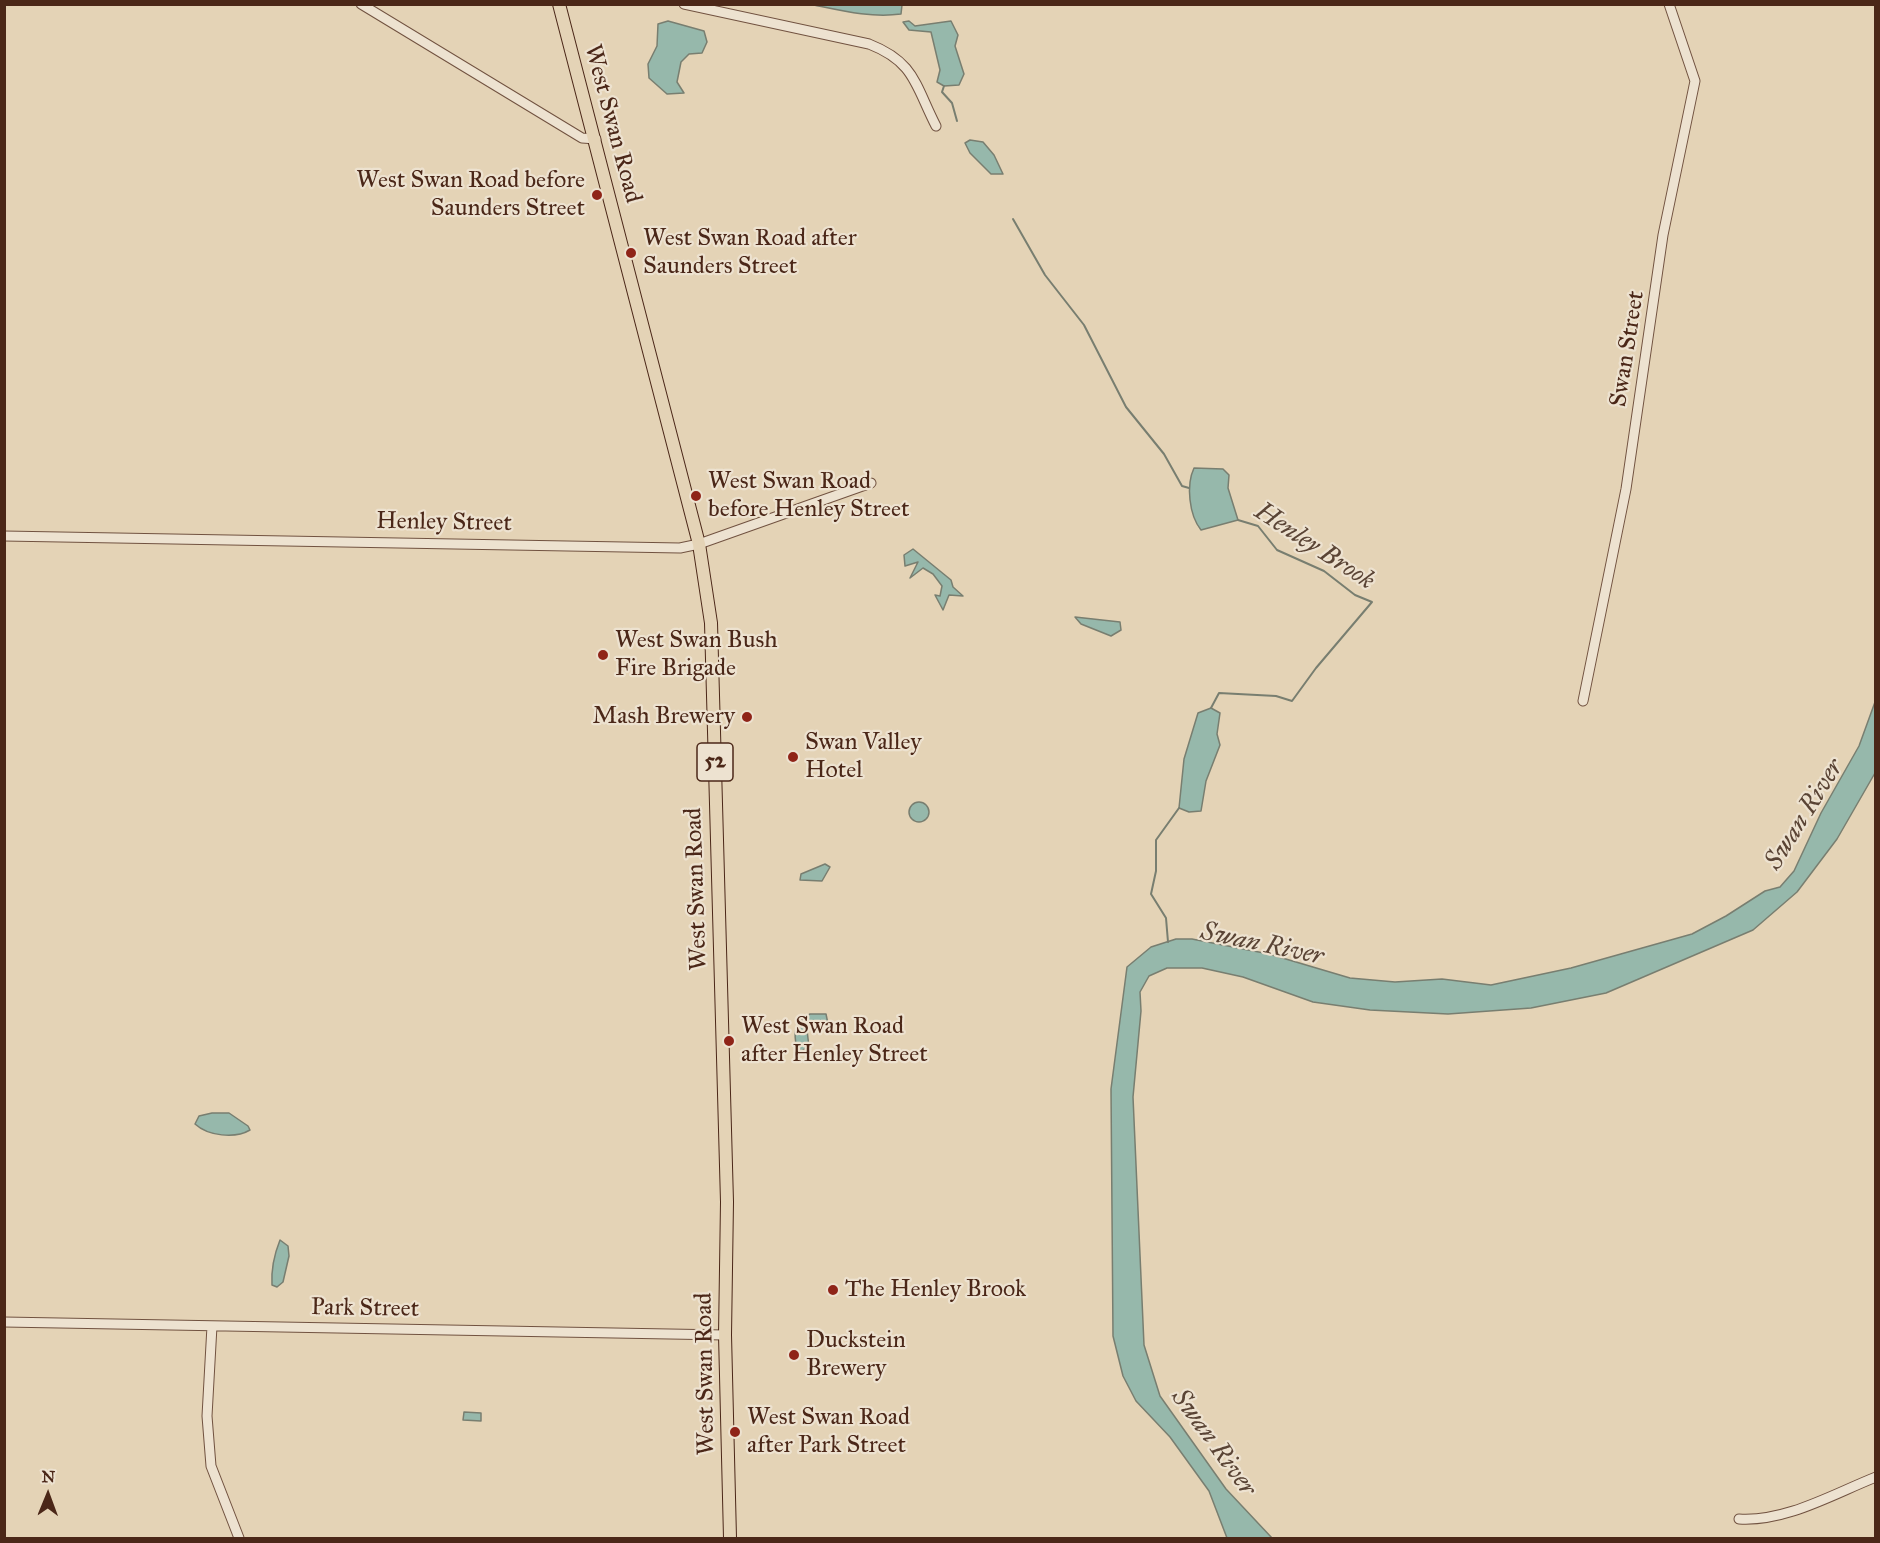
<!DOCTYPE html>
<html>
<head>
<meta charset="utf-8">
<style>
  body { margin:0 }
  #map { position:relative; width:1880px; height:1543px; overflow:hidden; background:#e4d3b6; font-family:"IM FELL Great Primer",serif }
  canvas { display:block }
  .frame { position:absolute; inset:0; border:6px solid #4b2718; pointer-events:none }
  .north { position:absolute; left:18px; top:1465px; width:60px; height:60px; -webkit-text-stroke:4px #ede2d0; paint-order:stroke; rotate:1deg; font-size:16px; font-weight:700; line-height:24px; text-align:center; color:#4b2718 }
  .north::after { content:''; display:block; margin:auto; width:21px; height:27px; background:#4b2718; clip-path:polygon(50% 0,100% 100%,50% 72%,0 100%) }
</style>
</head>
<body>
<div id="map">
<canvas width="1880" height="1543"></canvas>
<div class="frame"></div>
<div class="north">N</div>
</div>
<script>
const ctx = document.querySelector('canvas').getContext('2d');
ctx.lineJoin = 'round';
function fill(path, color) { ctx.fillStyle = color; ctx.fill(path, 'evenodd'); }
function trace(path, color, width, dash) { ctx.strokeStyle = color; ctx.lineWidth = width; ctx.lineCap = dash ? 'butt' : 'round'; ctx.setLineDash(dash || []); ctx.stroke(path); }
function drawText(font, color, halo, rows, align = 'center') {
  ctx.font = font + ' "IM FELL Great Primer",serif'; ctx.lineWidth = 4.5; ctx.setLineDash([]); ctx.textBaseline = 'middle'; ctx.strokeStyle = halo; ctx.fillStyle = color; for (const [text, x, y, turn = 0] of rows) {
    ctx.save(); ctx.translate(x, y); ctx.rotate((+turn || 0) * Math.PI / 180); ctx.textAlign = isNaN(turn) ? turn : align; if (halo) ctx.strokeText(text, 0, 0); ctx.fillText(text, 0, 0); ctx.restore();
  }
}
const water = new Path2D(`
  M814 5 902 4V5L901 14C872 18 843 11 814 5Z
  M668 21 704 31 707 42 702 53 689 54 681 62 677 82 684 93 667 94 649 78 648 64 657 46 658 24Z
  M909 21 915 26 951 21 958 35 955 46 964 74 959 85 944 86 937 82 940 70 931 32 909 30 903 22Z
  M970 140 983 142 994 155 1003 174H991L970 153 965 143Z
  M1194 468 1223 469 1229 475 1228 488 1238 520 1201 530C1189 515 1186 485 1194 468Z
  M913 549 951 580 953 587 963 596 949 595 943 610 935 595 940 596 942 586 933 574 923 568 910 578 918 562 905 566 904 555Z
  M1075 617 1120 622 1121 630 1111 636 1081 624Z
  M1875 702V773L1837 839 1797 892 1753 930 1606 993 1531 1008 1448 1014 1370 1010 1313 1002 1243 977 1202 968H1167L1149 976 1140 992 1141 1011 1133 1097 1144 1345 1160 1396 1226 1489 1272 1538H1227L1209 1491 1170 1437 1136 1401 1123 1376 1113 1336 1111 1089 1127 967 1151 947 1176 939H1192L1269 954 1350 978 1395 982 1442 979 1491 985 1571 968 1692 934 1726 916 1765 891 1780 887 1794 871 1821 813 1859 746Z
  M1211 708 1220 713 1217 734 1220 745 1206 781 1201 811 1189 812 1179 808 1184 759 1198 713Z
  M909 812a10 10 0 1 1 20 0a10 10 0 1 1-20 0Z
  M825 864 830 867 822 881 800 880 801 874Z
  M810 1014H826L828 1024 809 1026 807 1030 809 1047 801 1051 797 1049C793 1032 794 1024 810 1014Z
  M212 1113H229L248 1126 250 1130C235 1139 208 1136 195 1124L199 1116Z
  M280 1240 288 1246 289 1256 283 1282 277 1287 272 1285C271 1269 274 1255 280 1240Z
  M464 1412 481 1413V1421L463 1420Z`);
fill(water, '#96b8ab');
trace(water, '#787e70', 1.5);
trace(new Path2D(`
  M944 86 942 92 952 103 957 121
  M1013 219 1045 275 1084 325 1126 407 1164 454 1182 486 1189 488
  M1211 708 1219 693 1276 696 1292 701 1316 668 1372 602 1355 595 1324 571 1277 550 1258 526 1238 520
  M1168 942 1166 918 1151 894 1156 871V840L1179 808`), '#787e70', 2);
const minor = new Path2D(`
  M361 4 582 138 596 139
  M684 4 869 44C915 62 915 85 936 126
  M4 536 680 548 699 544 871 483
  M1583 701 1626 489 1663 235 1695 81 1669 4
  M4 1322 725 1335
  M212 1326 207 1416 211 1466 239 1538
  M1739 1519C1786 1522 1833 1494 1876 1477`);
const major = new Path2D(`
  M559 4 699 544 711 623 727 1202 725 1335 730 1538`);
trace(minor, '#715240', 11);
trace(major, '#4b2718', 14);
trace(minor, '#ede2d0', 9);
trace(major, '#e4d3b6', 12);
for (const [x, y, r, color] of [
  [597,195,6,"#8f2418"],
  [631,253,6,"#8f2418"],
  [696,496,6,"#8f2418"],
  [603,655,6,"#8f2418"],
  [747,717,6,"#8f2418"],
  [793,757,6,"#8f2418"],
  [729,1041,6,"#8f2418"],
  [833,1290,6,"#8f2418"],
  [794,1355,6,"#8f2418"],
  [735,1432,6,"#8f2418"]
]) { const dot = new Path2D(); dot.arc(x, y, r, 0, 2 * Math.PI); ctx.fillStyle = color; ctx.fill(dot); trace(dot, '#ede2d0', 2); }
for (const [x, y, w] of [
  [715,762,36]
]) { const box = new Path2D(); box.roundRect(x - w / 2, y - 19, w, 38, 4.5); ctx.fillStyle = '#ede2d0'; ctx.fill(box); trace(box, '#4b2718', 1.5); }
drawText('bold 22px', '#4b2718', null, [
  ["52",715,762]
]);
drawText('24px', '#4b2718', '#ede2d0', [
  ["West Swan Road",612,124,75],
  ["Swan Street",1628,349,-81],
  ["Henley Street",444,523,1],
  ["West Swan Road",697,889,-92],
  ["Park Street",365,1309,1],
  ["West Swan Road",706,1374,-91]
]);
drawText('24px', '#4b2718', '#ede2d0', [
  ["West Swan Road before",585,181,"right"],
  ["Saunders Street",585,209,"right"],
  ["West Swan Road after",643,239],
  ["Saunders Street",643,267],
  ["West Swan Road",708,482],
  ["before Henley Street",708,510],
  ["West Swan Bush",615,641],
  ["Fire Brigade",615,669],
  ["Mash Brewery",735,717,"right"],
  ["Swan Valley",805,743],
  ["Hotel",805,771],
  ["West Swan Road",741,1027],
  ["after Henley Street",741,1055],
  ["The Henley Brook",845,1290],
  ["Duckstein",806,1341],
  ["Brewery",806,1369],
  ["West Swan Road",747,1418],
  ["after Park Street",747,1446]
], 'left');
drawText('italic 26px', '#5a4435', '#ede2d0', [
  ["Henley Brook",1314,547,33],
  ["Swan River",1805,815,-58],
  ["Swan River",1262,945,12],
  ["Swan River",1213,1443,54]
]);
</script>
</body>
</html>
